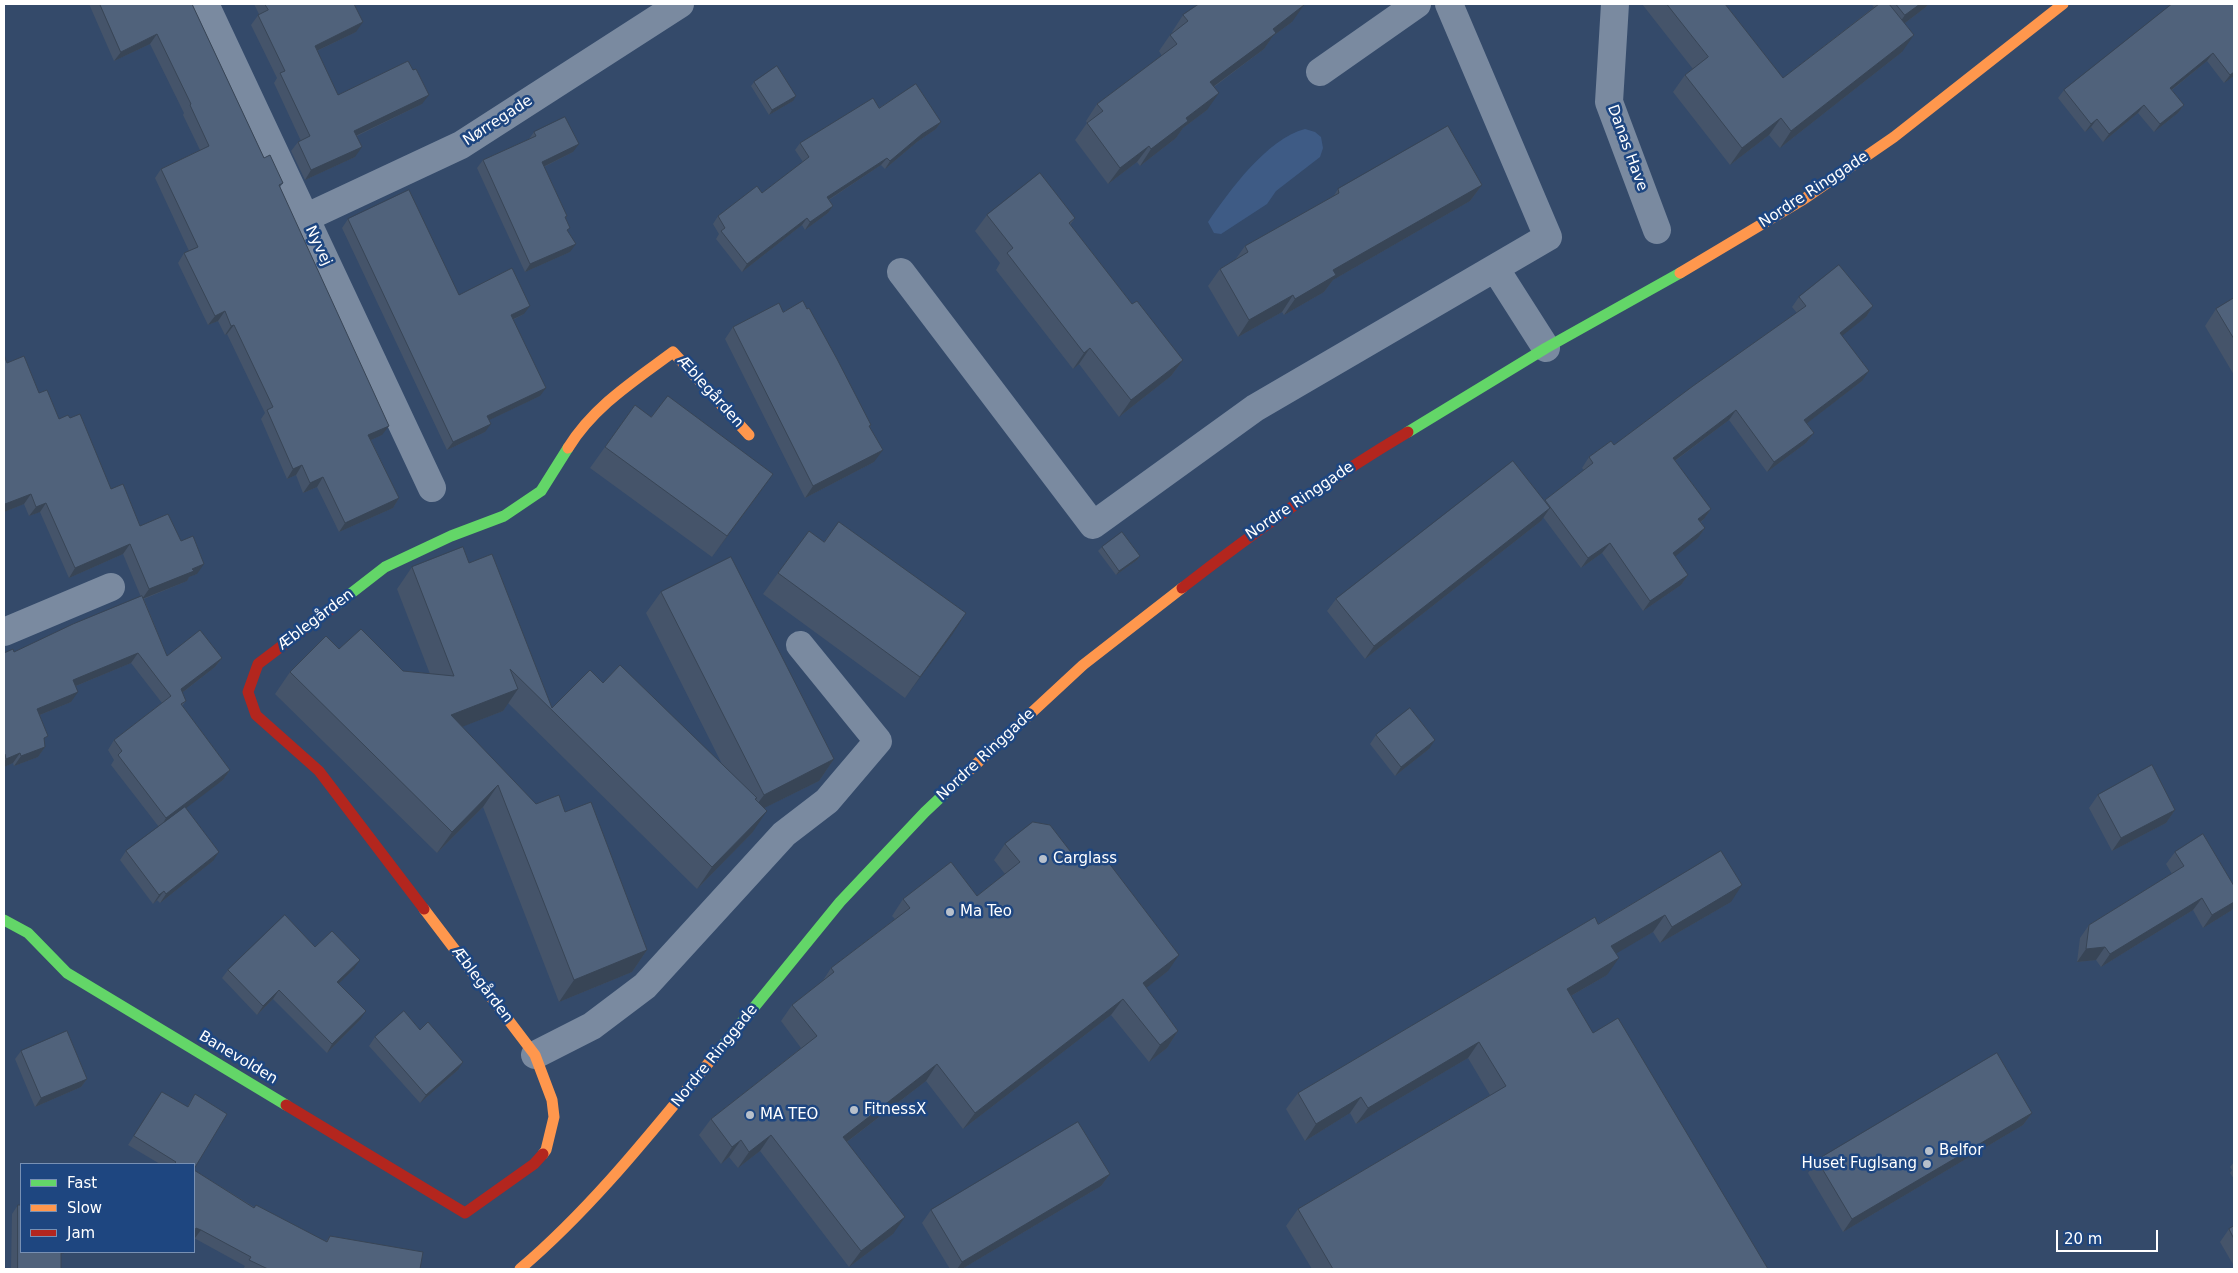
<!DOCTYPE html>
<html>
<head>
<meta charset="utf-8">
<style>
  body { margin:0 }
  #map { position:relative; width:2238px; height:1273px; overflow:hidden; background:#344a6a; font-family:"DejaVu Sans",sans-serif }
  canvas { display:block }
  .frame { position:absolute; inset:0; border:5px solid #fff; pointer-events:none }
  .legend { position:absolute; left:20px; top:1163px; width:175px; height:90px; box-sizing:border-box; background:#1e4680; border:1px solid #7890b3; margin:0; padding:6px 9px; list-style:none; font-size:15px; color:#fff }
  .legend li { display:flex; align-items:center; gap:10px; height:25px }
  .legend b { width:25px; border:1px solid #7890b3 }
  .scale { position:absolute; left:2056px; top:1230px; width:102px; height:22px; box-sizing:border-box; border:2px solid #fff; border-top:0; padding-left:6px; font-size:15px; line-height:18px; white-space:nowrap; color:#fff; -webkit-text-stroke:4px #1e4680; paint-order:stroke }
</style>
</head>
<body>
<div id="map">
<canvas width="2238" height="1273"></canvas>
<div class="frame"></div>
<ul class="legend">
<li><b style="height:6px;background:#63d668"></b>Fast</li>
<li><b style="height:6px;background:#ff974d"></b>Slow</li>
<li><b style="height:6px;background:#b3261e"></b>Jam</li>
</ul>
<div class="scale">20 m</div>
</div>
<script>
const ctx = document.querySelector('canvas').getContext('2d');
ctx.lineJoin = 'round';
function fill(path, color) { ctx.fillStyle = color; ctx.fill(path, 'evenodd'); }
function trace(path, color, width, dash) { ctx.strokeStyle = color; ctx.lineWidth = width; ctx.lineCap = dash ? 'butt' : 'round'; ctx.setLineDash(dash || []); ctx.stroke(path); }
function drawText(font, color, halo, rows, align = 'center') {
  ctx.font = font + ' "DejaVu Sans",sans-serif'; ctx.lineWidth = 5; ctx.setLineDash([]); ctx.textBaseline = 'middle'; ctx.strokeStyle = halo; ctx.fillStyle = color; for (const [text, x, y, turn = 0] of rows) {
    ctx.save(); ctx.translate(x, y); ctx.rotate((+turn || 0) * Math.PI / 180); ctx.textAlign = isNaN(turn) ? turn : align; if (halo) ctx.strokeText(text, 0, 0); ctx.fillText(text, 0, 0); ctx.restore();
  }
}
fill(new Path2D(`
  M1305 129 1315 132 1321 137 1323 148 1320 157 1276 191 1267 204 1221 234 1214 233 1208 222C1230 190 1267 139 1305 129Z`), '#3e5b85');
trace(new Path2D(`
  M205 4 432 488
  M1615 4 1609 102 1657 230
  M1320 72 1417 4
  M305 218 461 145 680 4
  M1495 268 1546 348
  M901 272 1093 525 1255 408 1548 237 1449 4
  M4 632 111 587
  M535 1055 592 1026 645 986 784 834 827 801 878 741 800 645`), '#7a8aa0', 28);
trace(new Path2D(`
  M1408 432 1546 348 1680 273
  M336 605 385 567 451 536 504 516 541 491 568 448
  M4 920 28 933 67 973 286 1105
  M716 1054 840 902 925 812 960 779`), '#63d668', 11);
trace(new Path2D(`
  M1680 273 1804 199 1894 137 2063 4
  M568 448C594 406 634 381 673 352L749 435
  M960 779 1083 665 1182 588
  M424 909 535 1055 552 1100 554 1117 546 1150 543 1154
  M520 1269C594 1206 654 1129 716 1054`), '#ff974d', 11);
trace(new Path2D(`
  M1182 588C1254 532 1329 479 1408 432
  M336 605 258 664 248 692 256 715 319 771 424 909
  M286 1105 465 1213 534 1164 543 1154`), '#b3261e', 11);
fill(new Path2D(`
  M89 4H192L264 158 283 183 280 187 382 435 371 440 399 498 393 508 339 532 317 487 303 493 296 475 287 479 261 419 265 413 227 334 225 335 218 321 208 325 178 263 184 253 189 251 155 178 161 169 200 150 183 115 184 113 150 44 114 61Z
  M254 4H354L356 32 317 51 338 95 422 104 357 136 355 157 305 180 291 151 298 142 301 141 274 83 277 78 251 25 259 14Z
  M1642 4H1725L1783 78 1874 7 1871 4H1928L1926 7 1905 23 1902 52 1780 148 1769 135 1730 165 1673 92 1685 75 1693 69Z
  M2172 4 2234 76 2224 83 2207 61 2172 90 2184 105 2178 113 2154 132 2138 113 2103 142 2091 127 2085 132 2058 98 2064 90Z
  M1183 15 1292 22 1273 36 1264 49 1214 87 1207 110 1183 128 1176 138 1140 166 1137 162 1108 184 1075 140 1087 123 1086 121 1097 104 1162 56 1159 51 1170 35 1173 33 1172 32Z
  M754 82 793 101 769 115 751 86Z
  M879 108 941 122 936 129 917 142 885 169 881 165 829 200 833 206 828 213 805 230 802 225 742 272 716 239 719 234 713 224 718 216 762 193 803 162 795 150 800 143Z
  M534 132 573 152 544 167 567 216 565 218 568 231 570 252 525 272 477 168 483 160 529 139Z
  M1482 185 1470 201 1333 280 1324 292 1284 315 1282 312 1238 337 1208 286 1220 269 1235 260 1245 246 1333 197 1338 189Z
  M987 215 1075 218 1070 225 1132 304 1183 360 1171 376 1119 417 1079 364 1073 369 996 270 1000 263 975 231Z
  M348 219 459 295 524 314 513 320 540 396 489 420 485 432 447 450 342 228Z
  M1799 297 1873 306 1866 317 1842 335 1862 381 1807 423 1814 433 1806 443 1767 472 1729 420 1675 461 1711 509 1704 519 1701 522 1705 528 1698 538 1675 556 1688 575 1681 585 1643 611 1602 553 1581 568 1543 517 1541 521 1365 659 1327 611 1336 599 1544 501 1584 470 1582 468 1589 457 1614 445 1797 313 1792 307Z
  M2234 298V375L2205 326 2216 309Z
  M783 312 871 425 870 427 874 462 805 498 725 339 733 327Z
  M4 355 7 363 39 393 111 489 140 526 181 541 197 574 189 577 187 581 144 599 167 656 222 658 215 667 182 693 186 701 182 706 230 770 223 780 185 808 213 861 160 903 157 900 153 904 120 860 126 851 159 827 111 765 114 760 108 750 114 740 162 703 131 663 76 686 71 702 40 715 45 747 38 757 14 766 13 763 4 767V653L14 652 141 597 123 554 69 578 40 512 29 516 24 504 4 512Z
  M651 417 758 495 712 557 590 468 605 447Z
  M824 542 966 613 905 698 763 594 778 573Z
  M1102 547 1140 556 1137 560 1116 575 1098 551Z
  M469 563 552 708 603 683 722 764 646 613 661 592 834 759 819 781 764 808 752 833 697 889 508 703 503 711 461 727 536 804 565 812 647 950 632 972 559 1002 483 807 437 853 275 694 290 672 339 649 403 671 430 674 397 589 412 567Z
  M1376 735 1429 749 1395 776 1370 744Z
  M2098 795 2175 810 2166 823 2112 851 2089 808Z
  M1005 844 1084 869 1168 971 1146 988 1178 1031 1167 1048 1149 1062 1111 1015 963 1129 926 1081 847 1142 893 1234 849 1267 760 1151 738 1168 729 1157 721 1164 699 1135 711 1119 801 1048 781 1021 792 1005 822 982 831 968 895 919 892 916 903 899 977 896 1005 874 994 860Z
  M2175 852 2234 886V907L2232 910 2203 928 2193 910 2101 967 2096 960 2077 962 2080 938 2089 925 2172 874 2166 864Z
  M1731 902 1660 943 1653 932 1616 953 1607 975 1571 996 1593 1033 1768 1269H1312L1286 1226 1298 1209 1490 1095 1468 1058 1356 1124 1350 1113 1305 1141 1286 1109 1298 1093 1598 924Z
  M315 947 354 969 338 984 360 1020 327 1053 273 999 257 1015 222 978 228 970Z
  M420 1030 458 1070 420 1103 369 1046 375 1037Z
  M21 1051 87 1079 81 1087 35 1107 15 1059Z
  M162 1092 187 1107 195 1094 194 1164H160L128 1145Z
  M2032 1113 2023 1125 1843 1232 1808 1173 1817 1160Z
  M2234 1162V1179L2230 1173 2232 1170 2230 1167Z
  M194 1170 254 1207 326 1241 330 1236 420 1269H243L245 1266 194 1238Z
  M1110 1174 1101 1186 962 1269H950L922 1223 931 1210Z
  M18 1205 61 1257V1269H11L12 1214Z
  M2234 1226V1266L2220 1242 2229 1229Z`), '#45546a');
fill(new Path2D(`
  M1920 4H1928L1926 7 1893 32 1905 15Z
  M1304 5 1292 22 1273 36 1264 49 1198 98 1210 82 1273 29Z
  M363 22 356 32 308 55 315 46Z
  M157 34 150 44 114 61 121 52Z
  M1914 35 1902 52 1780 148 1791 131Z
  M2213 53 2207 61 2164 96 2170 88Z
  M2234 72V76L2224 83 2230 75Z
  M1219 93 1207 110 1183 128 1176 138 1140 166 1151 149 1186 118Z
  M429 95 422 104 347 140 354 131Z
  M796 96 793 101 769 115 772 110Z
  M2144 105 2138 113 2103 142 2109 134Z
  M2184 105 2178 113 2154 132 2160 124Z
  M1781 118 1769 135 1730 165 1742 148Z
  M2097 119 2091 127 2085 132 2091 124Z
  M941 122 936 129 917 142 885 169 890 161 922 134Z
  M579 144 573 152 537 170 542 162Z
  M1149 146 1137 162 1108 184 1120 168Z
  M362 147 355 157 305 180 311 170Z
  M887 158 881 165 822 204 827 197Z
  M1482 185 1470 201 1333 280 1324 292 1284 315 1295 299 1333 270Z
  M833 206 828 213 805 230 810 222Z
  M807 218 802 225 742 272 747 264Z
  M576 244 570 252 525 272 530 264Z
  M1293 295 1282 312 1238 337 1249 320Z
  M530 306 524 314 505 323 511 315Z
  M1873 306 1866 317 1833 343 1840 333Z
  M225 311 218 321 208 325 215 316Z
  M234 325 227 334 225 335 231 326Z
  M1090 348 1079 364 1073 369 1084 353Z
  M1183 360 1171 376 1119 417 1131 400Z
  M1869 371 1862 381 1797 431 1804 420Z
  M546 388 540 396 481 424 487 416Z
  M1736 410 1729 420 1665 468 1673 458Z
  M491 424 485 432 447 450 453 442Z
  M389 426 382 435 362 444 368 435Z
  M1814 433 1806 443 1767 472 1774 462Z
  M883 450 874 462 805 498 813 486Z
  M302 465 296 475 287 479 293 469Z
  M773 474 758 495 712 557 727 536Z
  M323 477 317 487 303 493 310 483Z
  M31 494 24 504 4 512V505L5 504Z
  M399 498 393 508 339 532 345 523Z
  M46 503 40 512 29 516 36 507Z
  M1550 508 1541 521 1365 659 1374 646Z
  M1711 509 1704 519 1691 529 1698 519Z
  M1705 528 1698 538 1666 564 1673 553Z
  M1610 543 1602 553 1581 568 1588 558Z
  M130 544 123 554 69 578 75 568Z
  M1140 556 1137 560 1116 575 1119 571Z
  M204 564 197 574 189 577 187 581 142 599 149 589Z
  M1688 575 1681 585 1643 611 1650 601Z
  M966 613 952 635 905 698 920 677Z
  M138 653 131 663 66 690 73 680Z
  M222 658 215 667 174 699 181 689Z
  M518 689 503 711 436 737 451 715Z
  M78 692 71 702 30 719 37 709Z
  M1435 740 1429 749 1395 776 1401 767Z
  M45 747 38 757 14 766 21 756Z
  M20 753 13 763 4 767V762L6 759Z
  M834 759 819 781 748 816 764 795Z
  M230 770 223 780 160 828 166 818Z
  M498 785 483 807 437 853 452 832Z
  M2175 810 2166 823 2112 851 2121 838Z
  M767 811 752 833 697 889 712 867Z
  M219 852 213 861 160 903 166 894Z
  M1742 885 1731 902 1660 943 1672 927Z
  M164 891 157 900 153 904 159 895Z
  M2202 898 2193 910 2101 967 2110 954Z
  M2234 902V907L2232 910 2203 928 2212 915Z
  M1665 915 1653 932 1600 963 1611 946Z
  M2105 947 2096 960 2077 962 2086 949Z
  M647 950 632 972 559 1002 574 980Z
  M1179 955 1168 971 1131 1000 1143 983Z
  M1619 958 1607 975 1555 1005 1567 989Z
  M360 960 354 969 331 991 337 982Z
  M279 990 273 999 257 1015 263 1006Z
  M1123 999 1111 1015 963 1129 975 1113Z
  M366 1011 360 1020 327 1053 332 1044Z
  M1178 1031 1167 1048 1149 1062 1160 1045Z
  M1479 1042 1468 1058 1356 1124 1368 1108Z
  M463 1062 458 1070 420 1103 426 1095Z
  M937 1064 926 1081 831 1154 843 1137Z
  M87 1079 81 1087 35 1107 41 1098Z
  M1361 1097 1350 1113 1305 1141 1316 1124Z
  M2032 1113 2023 1125 1843 1232 1852 1219Z
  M771 1135 760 1151 738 1168 749 1152Z
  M741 1140 729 1157 721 1164 732 1147Z
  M1110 1174 1101 1186 962 1269H957L962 1262Z
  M905 1217 893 1234 849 1267 861 1251Z
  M196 1228 201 1230 195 1238H194V1232Z`), '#384556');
const building = new Path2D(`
  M100 4H192L264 158 270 155 283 183 279 185 389 426 368 435 399 498 345 523 323 477 310 483 302 465 293 469 267 410 273 407 234 325 231 326 225 311 215 316 184 253 198 247 161 169 209 146 190 105 191 104 157 34 121 52Z
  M265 4H354L363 22 315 46 338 95 408 61 413 70 416 69 429 95 354 131 362 147 311 170 298 142 310 136 280 73 285 71 258 15 268 10Z
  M1199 4H1303L1304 5 1273 29 1276 33 1210 82 1219 93 1186 118 1188 121 1151 149 1149 146 1120 168 1087 123 1103 111 1097 104 1177 44 1170 35 1188 21 1183 15Z
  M1667 4H1725L1783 78 1879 4H1889L1914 35 1791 131 1781 118 1742 148 1685 75 1708 57Z
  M1896 4H1920L1905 15Z
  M2172 4H2234V72L2230 75 2213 53 2170 88 2184 105 2160 124 2144 105 2109 134 2097 119 2091 124 2064 90Z
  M777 66 796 96 772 110 754 82Z
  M916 84 941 122 922 134 890 161 887 158 827 197 833 206 810 222 807 218 747 264 721 231 725 228 718 216 757 186 762 193 809 157 800 143 873 98 879 108Z
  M565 117 579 144 542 162 567 216 565 217 570 228 567 230 576 244 530 264 483 160 536 136 534 132Z
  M1448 126 1482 185 1333 270 1336 275 1295 299 1293 295 1249 320 1220 269 1248 252 1245 246 1339 193 1338 189Z
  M1040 173 1075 218 1069 223 1132 304 1137 301 1183 360 1131 400 1090 348 1084 353 1007 253 1013 248 987 215Z
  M409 190 459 295 512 268 530 306 511 315 546 388 487 416 491 424 453 442 348 219Z
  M1839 265 1873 306 1840 333 1869 371 1804 420 1814 433 1774 462 1736 410 1673 458 1711 509 1698 519 1705 528 1673 553 1688 575 1650 601 1610 543 1588 558 1545 500 1593 463 1589 457 1611 441 1614 445 1693 386 1806 306 1799 297Z
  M2234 298V339L2216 309Z
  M803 301 807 309 809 308 837 359 871 425 869 426 883 450 813 486 733 327 779 303 783 312Z
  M4 355 7 363 24 356 39 393 47 390 59 419 68 415 70 418 80 414 111 489 123 484 140 526 168 514 181 541 193 536 204 564 192 569 194 571 149 589 130 544 75 568 46 503 36 507 31 494 5 504 4 502Z
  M668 396 773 474 727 536 605 447 635 405 651 417Z
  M1513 461 1550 508 1374 646 1336 599Z
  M839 522 966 613 920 677 778 573 809 531 824 542Z
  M1122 532 1140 556 1119 571 1102 547Z
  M463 547 469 563 492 554 552 708 590 670 603 683 620 665 757 798 755 799 767 811 712 867 510 669 518 689 451 715 536 804 559 795 565 812 591 802 647 950 574 980 498 785 452 832 290 672 326 636 339 649 361 629 403 671 454 676 412 567Z
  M731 557 834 759 764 795 661 592Z
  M142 596 167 656 200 630 222 658 181 689 186 701 181 704 230 770 166 818 118 755 122 751 114 740 171 696 138 653 73 680 78 692 37 709 48 736 44 738 45 747 21 756 20 753 6 759 5 754 4 755V653L13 649 14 652 73 624Z
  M1410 708 1435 740 1401 767 1376 735Z
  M2152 765 2175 810 2121 838 2098 795Z
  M185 807 219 852 166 894 164 891 159 895 126 851Z
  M1033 822 1050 825 1084 869 1102 854 1179 955 1143 983 1178 1031 1160 1045 1123 999 975 1113 937 1064 843 1137 905 1217 861 1251 771 1135 749 1152 741 1140 732 1147 711 1119 817 1036 792 1005 834 972 831 968 910 908 903 899 951 862 977 896 1020 862 1005 844Z
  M2203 834 2234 886V902L2212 915 2202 898 2110 954 2105 947 2086 949 2089 925 2184 866 2175 852Z
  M1721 851 1742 885 1672 927 1665 915 1611 946 1619 958 1567 989 1593 1033 1618 1018 1768 1269H1333L1298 1209 1506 1086 1479 1042 1368 1108 1361 1097 1316 1124 1298 1093 1595 917 1598 924Z
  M285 915 315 947 332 931 360 960 337 982 366 1011 332 1044 279 990 263 1006 228 970Z
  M404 1011 420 1030 428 1022 463 1062 426 1095 375 1037Z
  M67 1031 87 1079 41 1098 21 1051Z
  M1997 1053 2032 1113 1852 1219 1817 1160Z
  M162 1092 188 1107 195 1094 227 1114 194 1169V1164H174L176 1162 134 1136Z
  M1078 1122 1110 1174 962 1262 931 1210Z
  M194 1170 254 1208 256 1205 327 1242 330 1236 423 1252 420 1269H268L249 1260 251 1257 201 1230 196 1228 194 1232Z
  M18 1205H21V1252H64V1253H61V1269H18Z
  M2234 1226V1239L2229 1229Z`);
fill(building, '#50627b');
trace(building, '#384556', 1);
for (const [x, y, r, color] of [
  [1043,859,5,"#b8c0cb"],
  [950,912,5,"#b8c0cb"],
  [854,1110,5,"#b8c0cb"],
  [750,1115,5,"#b8c0cb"],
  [1929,1151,5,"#b8c0cb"],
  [1927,1164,5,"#b8c0cb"]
]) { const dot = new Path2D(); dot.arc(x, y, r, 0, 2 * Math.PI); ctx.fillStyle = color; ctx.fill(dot); trace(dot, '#1e4680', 2); }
drawText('15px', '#fff', '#1e4680', [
  ["Nørregade",498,121,-33],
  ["Danas Have",1627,148,70],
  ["Nordre Ringgade",1814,190,-33],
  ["Nyvej",318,246,65],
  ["Æblegården",710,392,48],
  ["Nordre Ringgade",1300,501,-34],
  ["Æblegården",316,620,-37],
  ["Nordre Ringgade",986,755,-43],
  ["Æblegården",482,985,53],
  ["Nordre Ringgade",715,1056,-51],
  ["Banevolden",238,1058,31]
]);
drawText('15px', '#fff', '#1e4680', [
  ["Carglass",1053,859],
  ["Ma Teo",960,912],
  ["FitnessX",864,1110],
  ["MA TEO",760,1115],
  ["Belfor",1939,1151],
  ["Huset Fuglsang",1917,1164,"right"]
], 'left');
</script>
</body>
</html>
